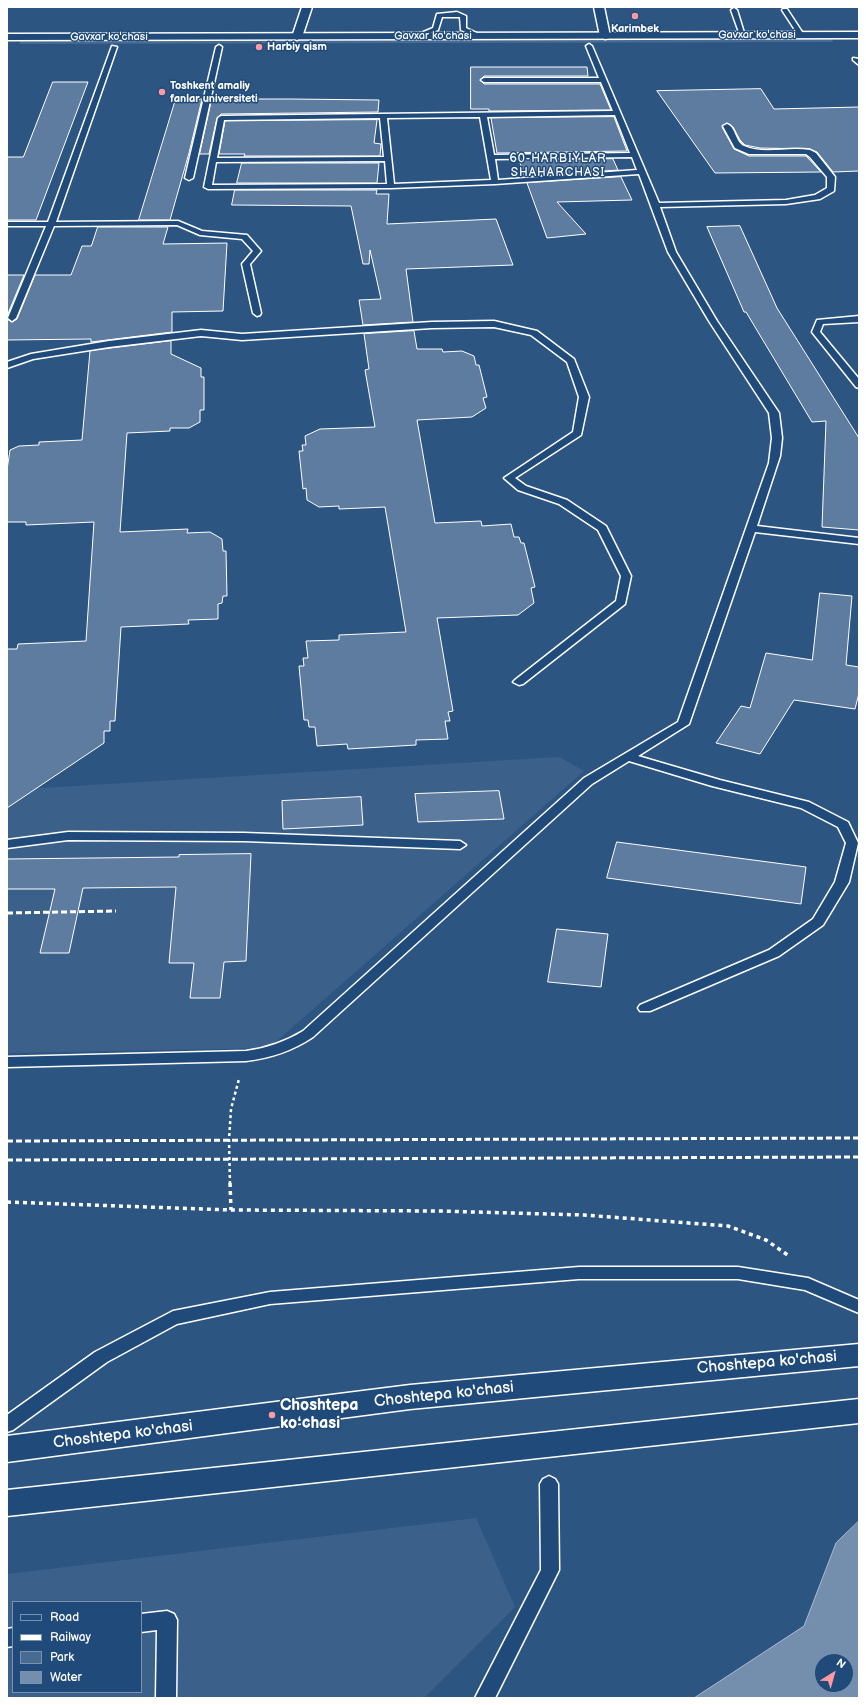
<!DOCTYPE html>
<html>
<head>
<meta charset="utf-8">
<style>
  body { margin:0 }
  #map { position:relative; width:866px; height:1705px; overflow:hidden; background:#2c5582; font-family:"Balsamiq Sans",sans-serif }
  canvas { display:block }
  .frame { position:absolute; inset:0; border:8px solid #fff; pointer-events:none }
  .legend { position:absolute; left:12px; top:1601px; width:130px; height:92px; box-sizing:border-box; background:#1f4a7a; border:1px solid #7992af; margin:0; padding:5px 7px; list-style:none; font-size:12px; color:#fff }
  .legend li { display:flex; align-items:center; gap:8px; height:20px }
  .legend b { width:20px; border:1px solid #7992af }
  .north { position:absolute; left:814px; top:1653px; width:40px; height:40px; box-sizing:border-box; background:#1f4a7a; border:1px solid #7992af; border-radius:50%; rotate:37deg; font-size:11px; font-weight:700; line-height:16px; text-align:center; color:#fff }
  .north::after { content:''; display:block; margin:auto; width:14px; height:18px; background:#ff9aa2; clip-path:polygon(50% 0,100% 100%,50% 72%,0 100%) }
</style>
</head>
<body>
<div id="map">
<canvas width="866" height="1705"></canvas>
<div class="frame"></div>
<ul class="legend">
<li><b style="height:5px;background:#1f4a7a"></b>Road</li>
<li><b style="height:5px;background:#fff"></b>Railway</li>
<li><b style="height:11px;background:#486b92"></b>Park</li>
<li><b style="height:11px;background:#748fad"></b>Water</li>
</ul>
<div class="north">N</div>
</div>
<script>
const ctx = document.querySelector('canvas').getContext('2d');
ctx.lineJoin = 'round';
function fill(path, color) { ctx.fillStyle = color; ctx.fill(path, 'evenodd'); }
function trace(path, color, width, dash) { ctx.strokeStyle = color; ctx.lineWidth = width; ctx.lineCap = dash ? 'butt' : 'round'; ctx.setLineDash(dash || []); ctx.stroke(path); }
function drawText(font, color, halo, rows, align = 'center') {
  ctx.font = font + ' "Balsamiq Sans",sans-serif'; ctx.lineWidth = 3; ctx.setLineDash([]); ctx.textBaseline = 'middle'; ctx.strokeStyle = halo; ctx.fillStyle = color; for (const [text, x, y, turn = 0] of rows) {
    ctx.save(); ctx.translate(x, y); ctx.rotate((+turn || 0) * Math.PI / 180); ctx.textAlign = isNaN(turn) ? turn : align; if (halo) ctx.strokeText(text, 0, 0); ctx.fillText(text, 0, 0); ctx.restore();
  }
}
fill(new Path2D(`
  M559 757 584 771 269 1048 7 1053V790Z
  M476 1518 515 1607 424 1698H7V1574ZM13 1602H141V1692H13Z`), '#3b618b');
fill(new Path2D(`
  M832 39 833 42 19 44 21 41Z`), '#486b92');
const water = new Path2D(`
  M859 1521V1698H694L804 1626 836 1543ZM822 1661H846V1685H822Z`);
fill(water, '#748fad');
trace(water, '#acbcce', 1);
const building = new Path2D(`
  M471 67H587L588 76H484L480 80 484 84H600L611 110 489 111V109H471Z
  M53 82H88L36 220H7V157H23Z
  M761 89 774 109 859 107V171L833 172 817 152 810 149 760 148 745 145 740 140 733 127 726 123 722 127 734 149 749 156H806L821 172 715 173 657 91Z
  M176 99H202L189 153 170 220H139Z
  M212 99H291L379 100 378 112 221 114 217 118 209 154H200Z
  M614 117 627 151 497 153 491 118Z
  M377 120 374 143 381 144 380 156H244L245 154H219L225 121Z
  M613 159 618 170 525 177 519 160Z
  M242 163H379L377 183H237Z
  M621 177 632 200 557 202 586 234 547 238 527 183Z
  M235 190H377L376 194H389L387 224 496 219 513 265 406 269 413 322 363 325 359 300 381 299 370 250 369 264H363L351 206 232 205Z
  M740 226 777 308 859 438V530L822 527 826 421 812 422 746 312H744L707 227Z
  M98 227H168L163 244 227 243 223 311 172 312V332L91 342V339L7 340V319L12 322 17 319 35 275H71L82 246H91Z
  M7 275H24L7 316Z
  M414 331 417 349H442L443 352 462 351 474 356 476 365H479L487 397 483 398 486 408 472 417 417 420 435 523 481 521 482 526 511 524 514 537H519L521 543H524L535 587 531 588 534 603 518 615 437 618 453 711 448 712 450 721H445L448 739 416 740V745L348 749 347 744 317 746 315 727H309L308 720H304L299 666H304L303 658H308L306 641 339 640V635L406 632 385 507 339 509V506L319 507 307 500 306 488 303 489 299 451H303L302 445H306L305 436 320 429 375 427 365 370 369 369 364 334Z
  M171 341V354L201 368V377H204V410H200V422L189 428H170V431L127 433 120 532 188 529 187 533 210 532 222 539 223 551H226L227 596H223L222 603 218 604V619L188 620 189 624 121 627 115 721H110V731H104V743L7 808V649H17L18 644 86 641 94 522 26 525V522H7V470L10 450 19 446 39 445V442L82 440 90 351Z
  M820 593 852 596 846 665 859 667V693L855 709 794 700 760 754 716 743 741 706 750 708 766 653 812 660Z
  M499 791 504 819 418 822 415 794Z
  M361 797 363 825 283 829 282 801Z
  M617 842 806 867 801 904 607 878Z
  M251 854 246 961 224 962 220 998H190L194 963H169L176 887 83 888 69 953H40L55 889H7V859L179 857V855Z
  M557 929 608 934 601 987 548 982Z`);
fill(building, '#5e7c9f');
trace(building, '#fff', 1);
const service = new Path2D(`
  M734 8 737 10 745 36 740 35 731 10Z
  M783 9H787L804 35 803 36H799L782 10Z
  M457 12 466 16V28L481 35V37H477L461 30 460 17H442L438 30 417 38 414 36 433 28 437 14Z
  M589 44 592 46 659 203 786 200 815 195 827 188V177L810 157 806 154H749L735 148 723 126 727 124C736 127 735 142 744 146 764 155 788 146 810 150L816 153 835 177 834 191 820 199 786 204 660 207 676 252 717 321 779 413 782 438 780 456 757 526 859 538V544L755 532 689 724 638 756 720 780 809 802 848 822 858 843 849 882 823 925 779 956 650 1011H640L638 1008 640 1005 769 950 813 919 835 882 846 843 838 827 801 808 712 786 629 761 592 784 313 1037C292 1051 271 1058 246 1061L7 1067V1057L246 1051C267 1048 285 1042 303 1031L584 778 678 722 769 463 772 438 769 413 709 321 668 252 639 174 495 184 391 188 208 189 204 187 218 118 221 116 613 111 601 82H484L481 80 484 78H599L586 46ZM615 115 630 153 494 155 487 117ZM480 117 491 180 394 184 387 118ZM380 118 384 157 217 158 224 120ZM632 157 637 170 498 180 495 159ZM385 161 387 184 212 185 216 162Z
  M219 45 222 47 193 178 189 180 185 178 216 47Z
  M112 46 117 47 56 222 178 221 202 231 247 235 261 251 250 264 261 313 260 315 257 316 253 313 242 264 253 251 242 239 200 235 177 225 54 226 16 318 12 321 8 318 46 226H7V222H48Z
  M853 58 859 59V65L853 60Z
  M859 316V322L823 324 820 332 859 379V388L856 387 812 332 817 320Z
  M494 321 537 331 574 359 589 397 581 435 515 478 526 486 567 500 606 526 631 576 625 604 523 684 519 685 513 682 515 680 616 601 621 576 598 530 559 504 518 490 504 478 573 432 579 397 567 362 531 335 494 327 432 328 242 340 201 336 109 347 33 359 7 368V362L31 354 109 341 201 330 242 334 432 322Z
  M68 832 244 833 460 841 466 845 460 849 244 841 68 840 7 848V840Z
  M579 1267H738L808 1278 859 1300V1313L805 1290 738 1279H579L270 1304 177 1324 107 1362 13 1430 7 1432V1415L95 1352 173 1311 270 1292Z
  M549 1476 555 1479 558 1484 559 1570 495 1698H475L541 1570 540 1484 543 1479Z
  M167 1611 174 1614 177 1620 176 1698H156L157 1630 141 1632V1614Z
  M13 1628V1646L7 1647V1629Z`);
const minor = new Path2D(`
  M302 7H312L302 37 297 40 292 37Z
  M594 7H604L610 36 609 38 605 39 600 36Z`);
const primary = new Path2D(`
  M859 32V38L7 40V34Z
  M859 1344V1366L410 1409 7 1462V1436L410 1385Z
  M859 1399V1423L7 1516V1490Z`);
trace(service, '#fff', 3);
trace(minor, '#fff', 3);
trace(primary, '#fff', 3);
trace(new Path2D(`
  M230 1184 229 1140 231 1109 239 1079`), '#fff', 2.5, [3, 3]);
trace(new Path2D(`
  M230 1183 231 1210
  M7 1202 231 1210 439 1211 584 1215 728 1226 766 1240 789 1256`), '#fff', 3.5, [4, 4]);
fill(service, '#1f4a7a');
fill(minor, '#1f4a7a');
fill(primary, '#1f4a7a');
trace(new Path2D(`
  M7 913 116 911
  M7 1141 859 1138
  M7 1160 859 1157`), '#fff', 3, [6, 3]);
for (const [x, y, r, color] of [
  [635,16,4,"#ff9aa2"],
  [259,47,4,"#ff9aa2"],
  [162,92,4,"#ff9aa2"],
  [272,1415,4,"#ff9aa2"]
]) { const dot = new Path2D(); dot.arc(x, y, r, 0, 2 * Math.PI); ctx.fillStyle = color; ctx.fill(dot); trace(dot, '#1f4a7a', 1.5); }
drawText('bold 11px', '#fff', '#1f4a7a', [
  ["Karimbek",635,29,"center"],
  ["Harbiy qism",267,47],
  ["Toshkent amaliy",170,86],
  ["fanlar universiteti",170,99]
], 'left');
drawText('11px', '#fff', '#1f4a7a', [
  ["Gavxar ko'chasi",757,35],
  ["Gavxar ko'chasi",433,36],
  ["Gavxar ko'chasi",109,37]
]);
ctx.letterSpacing = '1px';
drawText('12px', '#fff', '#1f4a7a', [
  ["60-HARBIYLAR",558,159],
  ["SHAHARCHASI",558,173]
]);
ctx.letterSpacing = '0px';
drawText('16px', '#fff', '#1f4a7a', [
  ["Choshtepa ko'chasi",767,1363,-5],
  ["Choshtepa ko'chasi",444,1395,-6],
  ["Choshtepa ko'chasi",123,1435,-7]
]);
drawText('bold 16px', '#fff', '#1f4a7a', [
  ["Choshtepa",280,1406],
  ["koʻchasi",280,1424]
], 'left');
</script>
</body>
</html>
